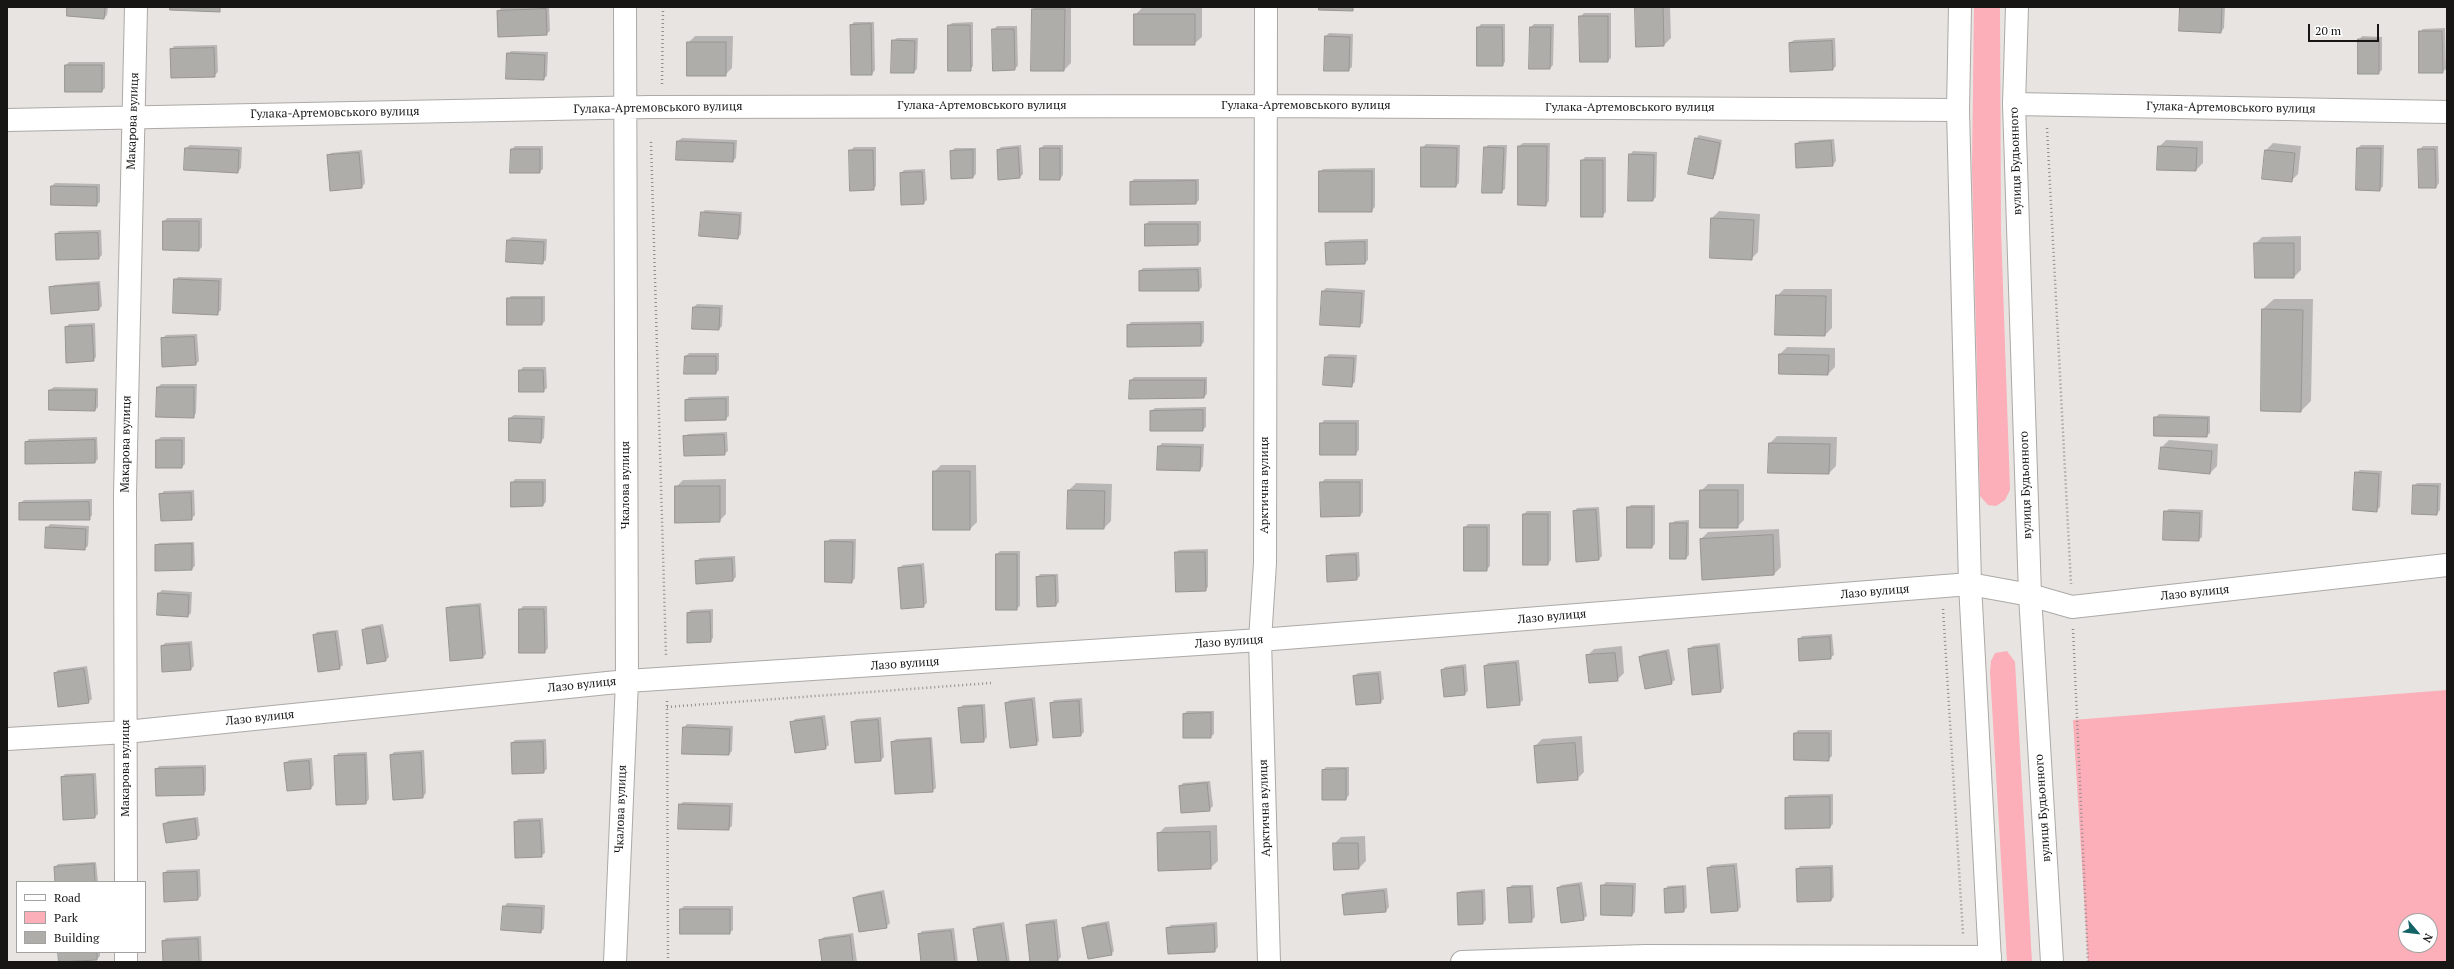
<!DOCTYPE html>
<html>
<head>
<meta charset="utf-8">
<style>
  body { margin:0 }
  #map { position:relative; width:2454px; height:969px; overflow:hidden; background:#e7e4e1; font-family:"PT Serif",serif }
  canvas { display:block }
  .frame { position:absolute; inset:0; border:8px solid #171615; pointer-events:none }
  .legend { position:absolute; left:16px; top:881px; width:130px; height:72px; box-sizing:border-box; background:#fff; border:1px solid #a2a2a1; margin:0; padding:5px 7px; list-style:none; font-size:12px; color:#171615 }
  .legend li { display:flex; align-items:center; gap:8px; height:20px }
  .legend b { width:20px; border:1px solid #a2a2a1 }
  .north { position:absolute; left:2398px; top:913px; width:40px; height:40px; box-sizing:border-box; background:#fff; border:1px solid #a2a2a1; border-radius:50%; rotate:118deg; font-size:11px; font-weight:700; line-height:16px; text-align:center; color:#171615 }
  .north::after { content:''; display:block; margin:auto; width:14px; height:18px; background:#146366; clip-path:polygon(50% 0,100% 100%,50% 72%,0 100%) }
  .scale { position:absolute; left:2308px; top:24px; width:71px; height:18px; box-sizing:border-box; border:2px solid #171615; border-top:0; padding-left:5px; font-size:12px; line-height:14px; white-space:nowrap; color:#171615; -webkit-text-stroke:3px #fff; paint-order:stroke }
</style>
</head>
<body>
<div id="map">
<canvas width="2454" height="969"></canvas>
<div class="frame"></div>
<ul class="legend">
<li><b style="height:5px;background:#fff"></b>Road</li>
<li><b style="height:11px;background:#fcaeb9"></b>Park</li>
<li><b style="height:11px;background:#aeada9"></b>Building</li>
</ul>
<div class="north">N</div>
<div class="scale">20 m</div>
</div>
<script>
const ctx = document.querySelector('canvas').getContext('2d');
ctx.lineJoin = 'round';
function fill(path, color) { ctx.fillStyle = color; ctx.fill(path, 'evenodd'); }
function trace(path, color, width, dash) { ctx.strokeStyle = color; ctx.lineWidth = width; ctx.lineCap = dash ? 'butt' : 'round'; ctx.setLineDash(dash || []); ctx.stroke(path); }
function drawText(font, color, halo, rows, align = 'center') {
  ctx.font = font + ' "PT Serif",serif'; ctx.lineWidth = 3.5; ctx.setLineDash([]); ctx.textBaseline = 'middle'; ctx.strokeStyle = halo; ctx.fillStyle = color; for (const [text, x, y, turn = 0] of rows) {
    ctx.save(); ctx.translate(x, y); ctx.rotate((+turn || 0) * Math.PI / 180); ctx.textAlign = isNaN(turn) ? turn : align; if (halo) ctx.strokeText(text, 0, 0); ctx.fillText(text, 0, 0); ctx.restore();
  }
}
fill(new Path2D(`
  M1974 7H2000L2001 229 2010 490 2005 500 1996 506 1988 505 1980 496 1972 167Z
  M2007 651 2015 662 2032 962H2007L1990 672 1991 661 1995 653Z
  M2447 690V962H2088L2073 720ZM2406 921H2430V945H2406Z`), '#fcaeb9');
fill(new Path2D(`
  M68 7H108L107 15 104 18Z
  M549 7 550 31 546 34 498 12 501 8Z
  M1035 7H1071V63L1064 70 1033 9Z
  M1636 7H1670L1671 38 1664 45Z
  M2181 7H2225L2224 28 2221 32Z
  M1142 8H1202V37L1194 44 1135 15Z
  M1584 13H1611V58L1608 61 1580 17Z
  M854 22H874L875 70 872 74 851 25Z
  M973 22V66L970 70 949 26 952 23Z
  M1481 24H1505V62L1502 65 1478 28Z
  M1534 24H1554L1553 65 1550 68 1531 27Z
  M997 26H1017L1018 66 1014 69 993 30Z
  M2445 28 2446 69 2442 72 2420 32 2423 29Z
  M1329 33 1353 34 1352 67 1348 70 1326 36Z
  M695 36H733L732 68 725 75 688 43Z
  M2362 36 2382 37V70L2378 73 2359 40Z
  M897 38H918L917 69 914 72 893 41Z
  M1835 38 1836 66 1833 69 1790 43 1794 40Z
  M217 45 218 72 214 76 171 50 174 46Z
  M511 51 548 52 547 76 543 79 508 54Z
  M69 62H105V88L102 91 66 65Z
  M1699 135 1722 140 1716 174 1713 178 1696 139Z
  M682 138 737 140 736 158 733 161 678 141Z
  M1834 139 1836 161 1833 165 1797 167 1796 145 1799 141Z
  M2166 140 2203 141V163L2196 170 2159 147Z
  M1523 143H1550L1549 201 1546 205 1519 146Z
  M2273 143 2301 146 2298 174 2291 181 2263 178 2266 150Z
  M1426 144 1460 145 1459 183 1456 186H1422V148Z
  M190 145 242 147 241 168 238 172 186 169V148Z
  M1021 145 1023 174 1020 177 998 150 1001 147Z
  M1044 145H1063V175L1060 179 1041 148Z
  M1488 145H1507L1505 189 1501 192 1485 148Z
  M2361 145H2384L2383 186 2380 190 2358 148Z
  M515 146H543V169L539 172H511L512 149Z
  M2423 146H2438L2439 183 2436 187 2419 150Z
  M854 147H876V186L873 189 850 151Z
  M955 148H976V174L973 177 951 151Z
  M362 150 365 183 362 187 328 156 331 153Z
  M1633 151 1657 152 1656 197 1653 200 1630 155Z
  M1585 157H1606V212L1602 216 1582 161Z
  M1375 168V207L1371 211 1320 172 1323 169Z
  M925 169 927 200 923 203 901 173 904 170Z
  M1134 179H1199V200L1196 203 1131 182Z
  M55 183 100 184V202L96 205 52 186Z
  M705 210 742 212 741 234 738 238 702 213Z
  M1719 211 1760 214 1758 252 1751 259 1712 218Z
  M167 218H202V247L199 250 164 222Z
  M1149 221H1201V241L1198 244 1146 224Z
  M101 230 102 255 99 258 56 234 59 231Z
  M2301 236V270L2294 277 2255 244 2262 237Z
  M512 237 547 239 546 260 542 263 508 240Z
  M1368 239V260L1365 263 1327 264 1326 243 1330 240Z
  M1201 267 1202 287 1199 290H1140V271L1143 268Z
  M178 277 222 278 221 310 218 313 175 280Z
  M100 281 102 306 99 309 51 288 54 285Z
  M1326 288 1365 290 1363 323 1359 326 1323 291Z
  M1784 289H1832V328L1825 335 1777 296Z
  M511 296H545V321L542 324H508V299Z
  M2274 299H2313L2311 401 2301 411 2263 309Z
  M697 304 723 305 722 326 719 329 694 307Z
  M1204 321V342L1201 345 1128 326 1131 322Z
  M95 323 96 357 93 360 66 328 69 324Z
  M197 334 199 361 195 365 162 339 166 335Z
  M1787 347 1835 348V367L1828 374 1780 373V354Z
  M689 353H719V370L716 373 686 356Z
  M1329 354 1357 355 1355 382 1352 385 1326 357Z
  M523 367H546L547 388 543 391 520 371Z
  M1134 377H1207V394L1204 397 1131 380Z
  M161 384H197L196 413 193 417 158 387Z
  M54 387 98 388V407L95 410 50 390Z
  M729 396V416L725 419 686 420V400L689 397Z
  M1206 407V427L1202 430 1151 411 1155 408Z
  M2159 414 2210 416V433L2206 436 2155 418Z
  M514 415 545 416 544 438 541 442 510 418Z
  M1324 420H1359V450L1355 454 1321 424Z
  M727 432 728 451 724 454 684 437 688 434Z
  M1777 436 1837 437 1836 466 1829 473 1770 443Z
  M97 437 98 459 95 462 26 463V442L29 439Z
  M161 437H185V464L182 467 157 440Z
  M2169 440 2218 444 2217 466 2210 473 2162 447Z
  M1162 443 1204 444 1203 466 1200 470 1159 447Z
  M941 465H976L977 522 970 529 934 472Z
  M2360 470 2382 471 2380 507 2376 511 2356 473Z
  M515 479H546V502L543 505 512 483Z
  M726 479V514L719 521 676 487 683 480Z
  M1325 479H1363V512L1360 515 1321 483Z
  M1076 483 1112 484 1111 521 1104 528 1069 490Z
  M2417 483H2441L2440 510 2437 514 2414 486Z
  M1708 484H1744V520L1737 527 1701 491Z
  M194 490 195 515 191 519 160 495 164 491Z
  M92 499V515L89 519H20V503L24 500Z
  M1631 505H1655V544L1652 547 1628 508Z
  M1599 507 1602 556 1599 559 1574 512 1577 508Z
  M2169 509 2203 510 2202 537 2198 540 2165 512Z
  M1527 511H1551V560L1548 564 1524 514Z
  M1689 520V555L1686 558H1671V524L1675 521Z
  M50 524 89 526 88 546 84 549 47 528Z
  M1468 524H1490V566L1486 570 1465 527Z
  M1779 529 1781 567 1774 574 1702 578 1701 539 1708 532Z
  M830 539H856L855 578 852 582 826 581V542Z
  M194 542 195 566 191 569 156 546 159 543Z
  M1208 549V587L1205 590 1176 553 1179 550Z
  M1000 551H1020V606L1016 609 997 554Z
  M1359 552 1360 576 1357 579 1327 557 1330 554Z
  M735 556 736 577 733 580 696 562 700 558Z
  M924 563 927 603 923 606 899 568 903 565Z
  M1040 574H1058L1059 602 1056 605 1037 578Z
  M162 590 192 592 191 613 188 616 159 593Z
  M481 603 486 654 483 657 447 609 450 606Z
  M523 606H547L548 648 545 652 520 610Z
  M713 609V638L710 641 688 613 691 610Z
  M383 624 389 657 386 660 363 630 366 627Z
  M338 630 343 665 339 668 314 635 317 632Z
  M1832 634 1834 655 1830 658 1799 640 1802 636Z
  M192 641 194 666 190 670 163 671 162 646 165 643Z
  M1720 643 1724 688 1721 691 1689 649 1693 646Z
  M1622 646 1624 673 1617 680 1587 656 1594 649Z
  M1669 649 1675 680 1671 683 1640 657 1643 654Z
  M1519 660 1523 700 1519 704 1485 666 1488 663Z
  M1466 664 1468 691 1465 694 1445 696 1442 670 1445 667Z
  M87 666 92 699 88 702 55 673 58 670Z
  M1381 671 1384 699 1380 702 1354 676 1358 673Z
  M1035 697 1039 741 1036 744 1006 703 1010 700Z
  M1082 698 1084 732 1081 735 1053 737 1051 704 1054 700Z
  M985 704 987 737 984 741 959 709 963 705Z
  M1187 711H1214V734L1210 737H1184V714Z
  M825 715 829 745 825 748 792 722 795 719Z
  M881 717 884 757 881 760 852 722 856 719Z
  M687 724 733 726 732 751 729 754 684 728Z
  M1798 730H1832V756L1828 760 1795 734Z
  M1582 736 1584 772 1577 779 1535 746 1542 739Z
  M932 737 936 788 932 791 892 742 896 739Z
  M546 739 547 769 543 772 512 743 515 740Z
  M424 750 426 793 423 797 394 799 391 755 394 752Z
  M367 752 369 799 366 803 335 757 338 753Z
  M312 758 314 785 311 788 285 764 289 760Z
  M206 765V791L203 794 156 770 159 766Z
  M1326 767H1349V795L1346 799 1323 770Z
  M96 773 98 814 95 817 62 777 65 774Z
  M1210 781 1213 806 1209 810 1180 787 1183 783Z
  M1833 794V824L1830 827 1786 828V798L1789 795Z
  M683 802 733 803 732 826 728 829 680 805Z
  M198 817 200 835 197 838 164 824 168 821Z
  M543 818 545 853 541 856 515 823 518 819Z
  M1217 825 1218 861 1210 868 1158 834 1165 827Z
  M1365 836 1366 861 1359 868 1334 844 1341 837Z
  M96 862 98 882H56L55 867 58 864Z
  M1737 863 1741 907 1738 910 1708 868 1711 865Z
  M1833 865 1834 897 1831 900 1797 870 1800 866Z
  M200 869 201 896 198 899 164 874 167 870Z
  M1582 882 1587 916 1583 919 1558 888 1561 885Z
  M1606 882 1636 883 1635 912 1632 915 1602 886Z
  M1512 885H1533L1535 917 1531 921 1508 889Z
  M1686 885 1687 907 1684 911 1666 912 1665 889 1668 886Z
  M1387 888 1389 907 1386 911 1343 895 1346 892Z
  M1485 889 1486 920 1483 923 1458 894 1461 891Z
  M884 890 890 923 886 927 855 898 858 895Z
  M507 903 545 905 544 929 540 932 504 907Z
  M684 906H733V930L729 933 681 909Z
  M1057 919 1061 957 1058 960 1031 962 1027 925 1030 922Z
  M1109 921 1114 951 1111 954 1084 928 1087 925Z
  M1004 922 1010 962H979L974 929 977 926Z
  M1217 922 1218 947 1215 951 1167 928 1171 925Z
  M954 928 958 962H922L919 935 922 931Z
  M853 933 857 962H823L820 940 824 937Z
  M201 936 202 962H164L163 942 166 938Z
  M59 952H100V956L97 959 60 962Z`), '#0003');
const building = new Path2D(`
  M67 7H105L104 19 67 16Z
  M170 7H220V12L170 10Z
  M1319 7H1353V11L1319 10Z
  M1635 7H1663L1664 46 1636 47Z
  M2180 7H2222L2221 33 2179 31Z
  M546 9 547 35 498 37 497 11Z
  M1032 9H1065L1064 71H1031Z
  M1134 14H1195V45H1134Z
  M1579 16H1608V62H1580Z
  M871 24 872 75H851L850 25Z
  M948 25H970L971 71H948Z
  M1477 27H1502L1503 66H1477Z
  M1530 27H1551L1550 69H1529Z
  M992 29H1014L1015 70 993 71Z
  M2419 31H2442L2443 73H2419Z
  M1325 36 1350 37 1349 71H1324Z
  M2358 39H2379V74H2358Z
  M892 40 915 41 914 73H891Z
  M1832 41 1833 70 1790 72 1789 43Z
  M687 42H726V76H687Z
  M214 48 215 77 171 78 170 49Z
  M507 53 545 55 544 80 506 79Z
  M65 65H102V92H65Z
  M1695 138 1720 143 1713 179 1688 174Z
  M677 141 734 143 733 162 676 160Z
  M1831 141 1833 166 1796 168 1795 144Z
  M1518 146H1547L1546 206 1518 205Z
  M2158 146 2197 148 2196 171 2157 170Z
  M1421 147 1457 148 1456 187H1421Z
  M1484 147 1504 148 1502 193H1482Z
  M185 148 239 150 238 173 184 170Z
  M1018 148 1020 178 998 180 997 150Z
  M1040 148H1060V180H1040Z
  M2357 148H2381L2380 191 2356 190Z
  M511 149H540V173H510Z
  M2418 149H2435L2436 188H2419Z
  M849 150H873L874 190 850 191Z
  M973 150V178L951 179 950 151Z
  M2265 150 2295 153 2292 182 2262 179Z
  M359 153 362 188 330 191 327 155Z
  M1629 154 1654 155 1653 201H1628Z
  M1581 160H1603V217H1581Z
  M1319 171H1372V212H1319Z
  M922 172 924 204 901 205 900 173Z
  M1196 181V204L1130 205V182Z
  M51 186 97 187V206L51 205Z
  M701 212 740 215 738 239 699 236Z
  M1711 218 1754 220 1752 260 1710 258Z
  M163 221H199V251L163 250Z
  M1145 224H1198V245L1145 246Z
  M98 233 99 259 56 260 55 234Z
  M507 240 544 242 543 264 506 262Z
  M1365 242V264L1326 265 1325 243Z
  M2254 243H2294V278H2255Z
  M1198 270 1199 291H1139V271Z
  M174 279 219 281 218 315 173 313Z
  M98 284 99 310 51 314 49 287Z
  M1322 291 1362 293 1360 327 1320 325Z
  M1776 295 1826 296 1825 336 1775 335Z
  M507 298H542V325H507Z
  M693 307 720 308 719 330 692 329Z
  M2262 309 2303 310 2301 412 2261 411Z
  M1201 324V346L1127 347V325Z
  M92 326 94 361 66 363 65 327Z
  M194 337 196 365 162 367 161 338Z
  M1779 354 1829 355 1828 375 1779 374Z
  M685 356H716V374H684Z
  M1325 357 1354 358 1352 387 1323 385Z
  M519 370H543L544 392H519Z
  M1130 380H1205L1204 398 1129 399Z
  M157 387H194V418L156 417Z
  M49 390H96L95 411 49 410Z
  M726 399V420L685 421V400Z
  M1203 410V431H1150V411Z
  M2154 417 2208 418 2207 437 2154 436Z
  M509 418 542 419 541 443 509 441Z
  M1320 423H1356V455H1320Z
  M724 435 725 455 684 456 683 436Z
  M95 440V463L25 464V442Z
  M156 440H182V468H156Z
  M1769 443 1830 444 1829 474 1768 473Z
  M1158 446 1201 447 1200 471 1157 470Z
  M2161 447 2212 451 2210 474 2159 469Z
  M933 471H970V530H933Z
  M2355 472 2379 474 2377 512 2353 510Z
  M511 482H543V506L511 507Z
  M1320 482H1360V516L1321 517Z
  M2413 485 2438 486 2437 515 2412 514Z
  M675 486H720V522L675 523Z
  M1068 490 1105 491 1104 529H1067Z
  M1700 490H1738V528H1700Z
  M191 493 192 520 161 521 159 494Z
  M89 502 90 520H19V503Z
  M1627 507H1652V548H1627Z
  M1596 510 1599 560 1576 562 1573 511Z
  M2164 511 2200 513 2199 541 2163 540Z
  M1523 514H1548V565H1523Z
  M1670 523H1687L1686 559H1670Z
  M46 527 86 529 85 550 45 548Z
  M1464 527H1487V571H1464Z
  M1773 535 1774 575 1702 580 1700 539Z
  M825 541 853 542 852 583 825 582Z
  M192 544V570L155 571V545Z
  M1175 552H1205L1206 591 1176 592Z
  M996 554H1017V610H996Z
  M1356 555 1357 580 1327 582 1326 556Z
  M732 559 733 581 696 584 695 561Z
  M921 566 924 607 901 609 898 568Z
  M1055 576 1056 606 1037 607 1036 577Z
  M158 593 189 595 188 617 157 615Z
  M479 606 483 658 450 661 446 608Z
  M519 609H544L545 653H519Z
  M710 612 711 642 687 643V613Z
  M380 627 386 661 367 664 362 630Z
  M335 632 340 669 318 672 313 635Z
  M1830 637 1831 659 1799 661 1798 639Z
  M189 644 191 670 162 672 161 646Z
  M1717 646 1721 692 1692 695 1688 649Z
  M1666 652 1672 684 1645 689 1639 657Z
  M1615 653 1618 681 1589 683 1586 655Z
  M1516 663 1520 705 1487 708 1484 666Z
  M1463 667 1465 695 1444 697 1441 670Z
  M84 669 89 703 58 707 54 673Z
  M1378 674 1381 703 1356 705 1353 676Z
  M1032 700 1037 745 1010 748 1005 703Z
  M1079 701 1081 736 1053 738 1050 703Z
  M982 706 984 742 961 743 958 708Z
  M1211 713V738H1183V714Z
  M822 718 826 749 795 753 790 722Z
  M878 720 881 761 855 763 851 722Z
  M683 727 730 729 729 755 682 754Z
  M1794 733H1829V761L1794 760Z
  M930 739 933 792 895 794 891 742Z
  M543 742 544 773 512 774 511 743Z
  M1575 743 1578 780 1537 783 1534 746Z
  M421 753 423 798 393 800 390 755Z
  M365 755 366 804 336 805 334 756Z
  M309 761 311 789 287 791 284 763Z
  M203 768 204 795 156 796 155 769Z
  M1346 769V800H1322V770Z
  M93 775 95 818 63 820 61 777Z
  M1207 783 1210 811 1181 813 1179 786Z
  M1830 797V828L1785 829V798Z
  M679 804 730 806 729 830 678 829Z
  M195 819 197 839 166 843 163 824Z
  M540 821 542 857 515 858 514 822Z
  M1210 832 1211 869 1158 871 1157 833Z
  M1333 843H1358L1359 869 1334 870Z
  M94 864 95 882H55L54 867Z
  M1734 866 1738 911 1711 913 1707 868Z
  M1831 868V901L1797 902 1796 869Z
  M197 872 198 900 164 902 163 873Z
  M1579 885 1584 920 1561 923 1557 888Z
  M1601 885 1633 886 1632 916 1601 915Z
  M1530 887 1532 922 1509 923 1507 888Z
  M1683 887 1684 912 1665 913 1664 889Z
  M1384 891 1386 912 1344 915 1342 895Z
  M1482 892 1483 924 1458 925 1457 893Z
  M881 893 887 928 859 932 853 898Z
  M503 906 542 908 541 933 501 930Z
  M680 909H730V934H680Z
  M1054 922 1058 961 1030 962 1026 925Z
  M1106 924 1112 955 1088 959 1082 928Z
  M1001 925 1007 962H978L973 929Z
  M1214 925 1215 952 1168 954 1166 928Z
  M951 931 955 962H921L918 934Z
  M850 936 853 962H822L819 940Z
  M198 939 199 962H163L162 941Z
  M58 952H97V960L59 962Z`);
fill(building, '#aeada9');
trace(building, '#979693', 1);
const minor = new Path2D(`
  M1266 7 1265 563 1260 640 1269 962
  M2014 104 2447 112
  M7 120 650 107 1265 106 1958 110
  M7 739 126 732 627 681 1260 640 1970 584 2030 595 2072 607 2447 565
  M126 882 125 494 136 7
  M126 952V962
  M615 962 627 681 625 7
  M1462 962 1645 956 1990 957`);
const major = new Path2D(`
  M1960 7 1958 110 1970 584 1990 962
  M2017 7 2014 104 2030 595 2052 962`);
trace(minor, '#aca9a6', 24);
trace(major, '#aca9a6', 24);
trace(new Path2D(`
  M662 84 663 7
  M2047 128 2071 584
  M651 142 666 656
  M1943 609 1963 934
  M2073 629 2088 962
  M667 701 668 962
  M667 707 991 683`), '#918f8d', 2.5, [1, 3]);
trace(minor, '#fff', 22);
trace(major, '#fff', 22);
drawText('12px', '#171615', '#fff', [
  ["Гулака-Артемовського вулиця",982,106],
  ["Гулака-Артемовського вулиця",1306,106],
  ["Гулака-Артемовського вулиця",658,108,-1],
  ["Гулака-Артемовського вулиця",1630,108],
  ["Гулака-Артемовського вулиця",2231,108,1],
  ["Гулака-Артемовського вулиця",335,113,-1],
  ["Макарова вулиця",133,121,-88],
  ["вулиця Будьонного",2016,161,-92],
  ["Макарова вулиця",126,444,-89],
  ["Чкалова вулиця",626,485,-90],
  ["Арктична вулиця",1265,485,-90],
  ["вулиця Будьонного",2026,485,-92],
  ["Лазо вулиця",1875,592,-5],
  ["Лазо вулиця",2195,593,-6],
  ["Лазо вулиця",1552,617,-5],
  ["Лазо вулиця",1229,642,-4],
  ["Лазо вулиця",905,664,-4],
  ["Лазо вулиця",582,685,-6],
  ["Лазо вулиця",260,718,-6],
  ["Макарова вулиця",126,768,-90],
  ["Арктична вулиця",1265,808,-92],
  ["вулиця Будьонного",2043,808,-94],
  ["Чкалова вулиця",621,809,-88]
]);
</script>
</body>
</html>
